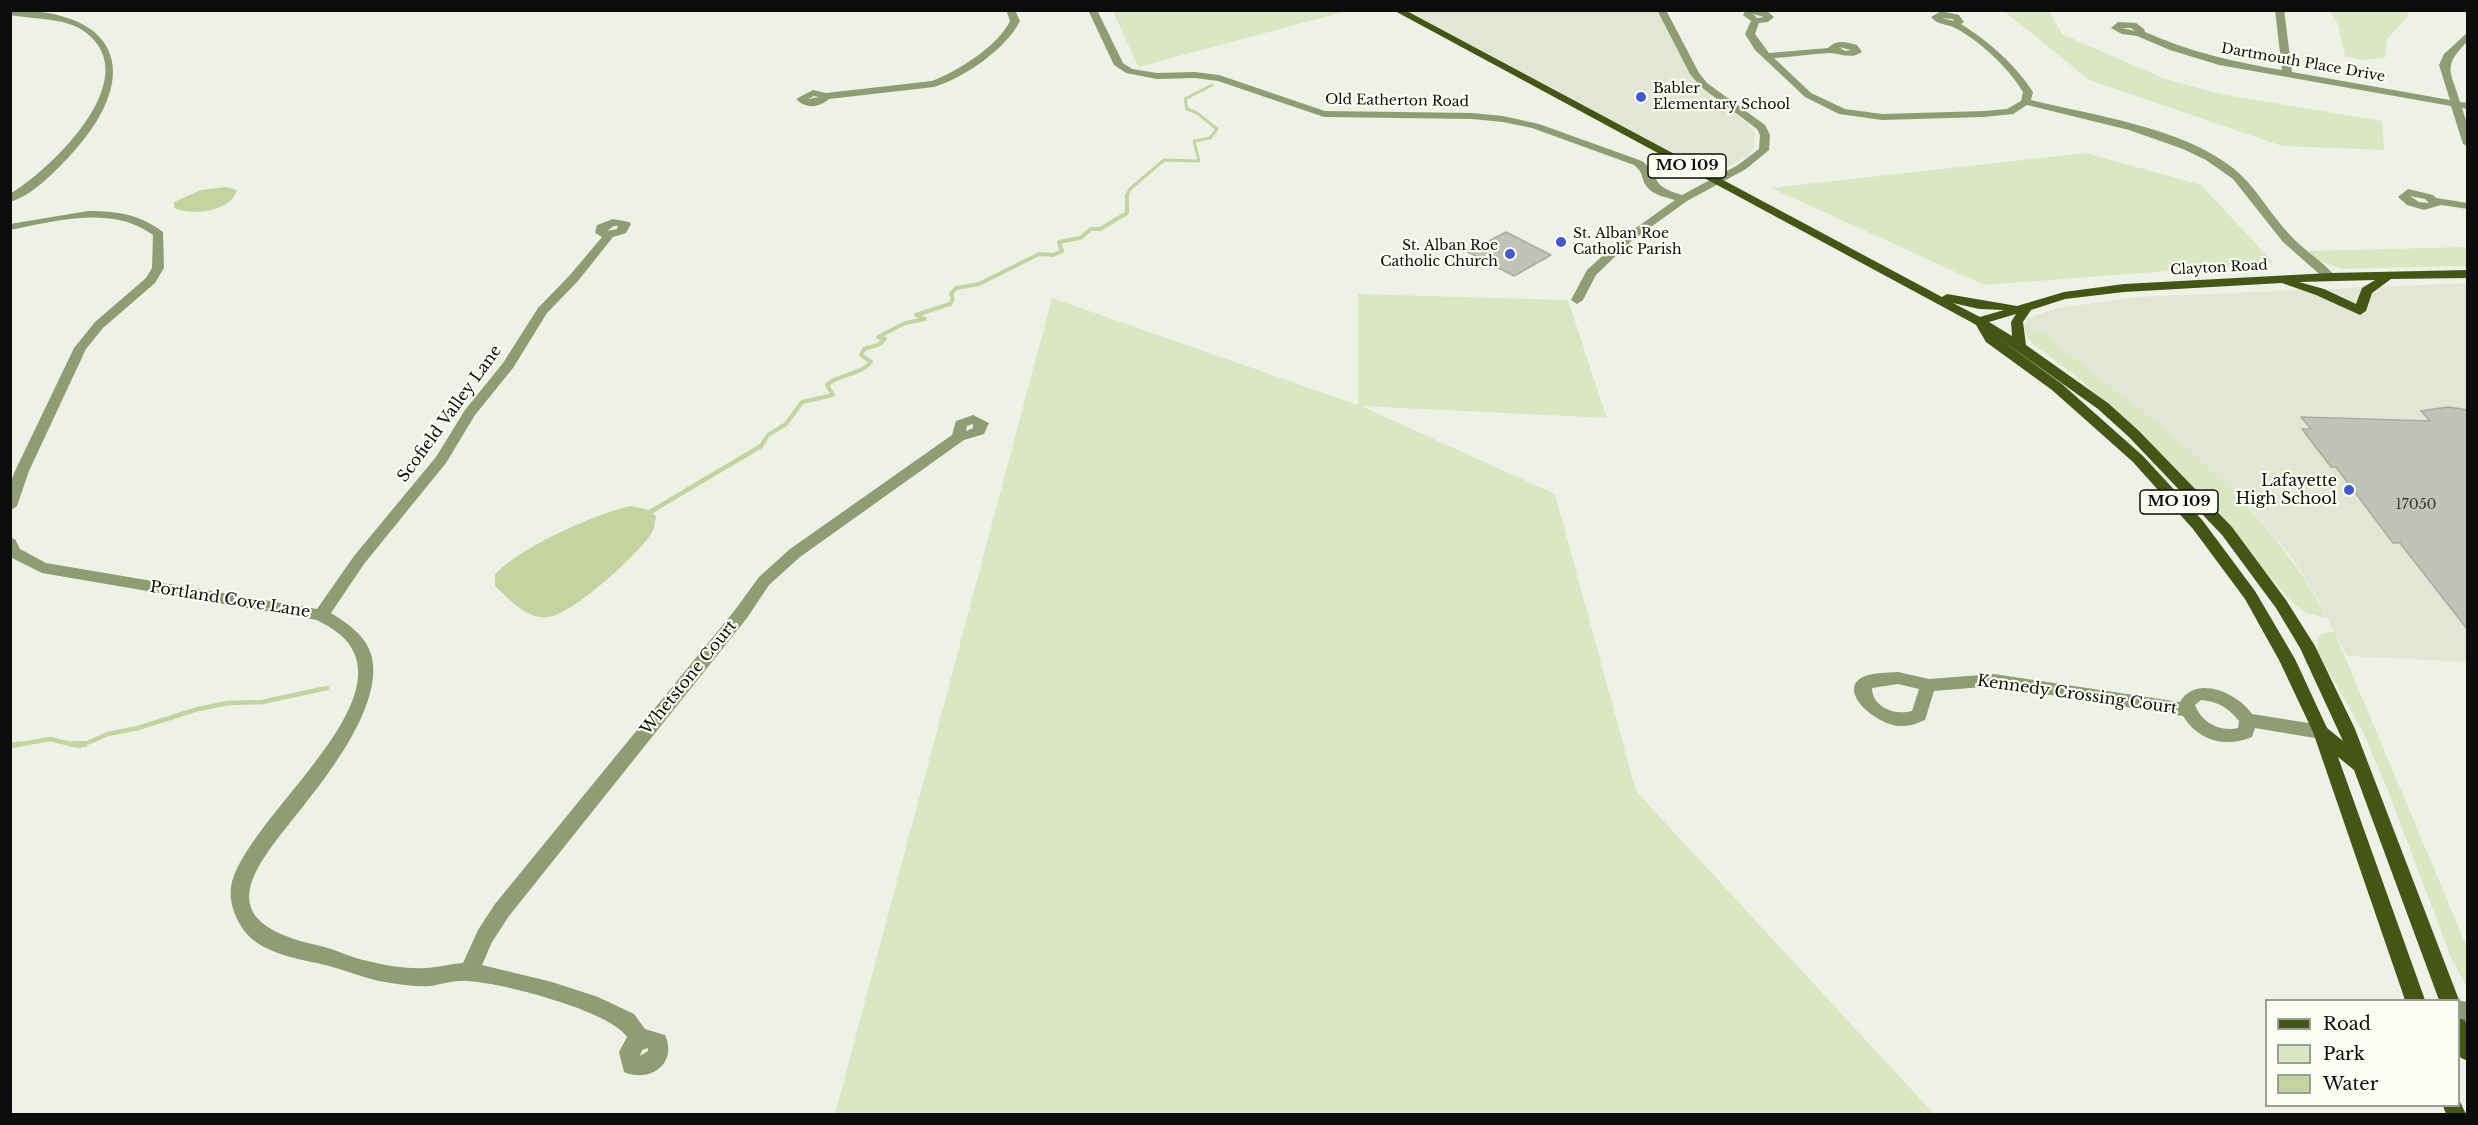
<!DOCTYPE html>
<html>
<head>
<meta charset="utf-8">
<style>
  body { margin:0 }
  #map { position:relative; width:2478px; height:1125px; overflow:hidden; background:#eef2e6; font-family:"Libre Baskerville",serif }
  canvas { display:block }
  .frame { position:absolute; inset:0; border:12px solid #0c0d0a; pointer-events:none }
  .legend { position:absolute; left:2265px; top:999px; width:195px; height:108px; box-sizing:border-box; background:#fbfff3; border:2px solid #9b9e96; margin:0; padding:8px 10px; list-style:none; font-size:18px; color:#0c0d0a }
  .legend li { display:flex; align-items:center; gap:12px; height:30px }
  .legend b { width:30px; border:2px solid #9b9e96 }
</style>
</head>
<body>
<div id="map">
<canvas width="2478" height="1125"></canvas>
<div class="frame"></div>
<ul class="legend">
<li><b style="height:8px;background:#465415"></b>Road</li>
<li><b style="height:16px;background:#dbe7c3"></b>Park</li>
<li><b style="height:16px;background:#c4d3a0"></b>Water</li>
</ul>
</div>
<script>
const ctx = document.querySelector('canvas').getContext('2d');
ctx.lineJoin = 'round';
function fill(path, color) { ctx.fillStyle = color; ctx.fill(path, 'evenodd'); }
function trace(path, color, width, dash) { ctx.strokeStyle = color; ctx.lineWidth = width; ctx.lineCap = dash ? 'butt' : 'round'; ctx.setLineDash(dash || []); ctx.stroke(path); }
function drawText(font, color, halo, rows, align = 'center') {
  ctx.font = font + ' "Libre Baskerville",serif'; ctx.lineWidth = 4.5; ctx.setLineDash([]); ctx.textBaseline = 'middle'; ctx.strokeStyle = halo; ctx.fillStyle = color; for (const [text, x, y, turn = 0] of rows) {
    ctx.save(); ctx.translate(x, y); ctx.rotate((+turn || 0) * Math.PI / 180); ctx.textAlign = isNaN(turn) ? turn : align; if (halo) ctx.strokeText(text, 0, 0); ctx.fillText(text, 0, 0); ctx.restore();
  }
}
fill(new Path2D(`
  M1407 11H1657L1687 68 1702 88 1748 124 1755 134 1754 146 1749 155 1725 169 1700 167Z
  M2467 283V662L2347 656 2315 594 2290 555 2250 508 2119 392 2055 343 2047 333 2023 327 2028 318 2058 308 2138 297Z`), '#e1e7d4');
fill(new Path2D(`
  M1113 11H1347L1138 67Z
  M2004 11H2049L2062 34 2165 79 2221 94 2382 121 2384 150 2282 146 2089 80Z
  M2329 11H2409L2407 18 2387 39 2385 58 2360 60 2345 56 2338 24Z
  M2086 153 2201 185 2274 263 1984 285 1771 188Z
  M2467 247V266L2342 269 2319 261 2308 251Z
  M1358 294 1568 300 1607 418 1361 406 1555 494 1636 791 1934 1114H835L1052 298 1358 405Z
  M2023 327 2047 333 2055 343C2155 420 2270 504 2327 618L2306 613 2293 603C2213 512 2137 416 2036 347L2028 338Z
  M2334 631 2467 947V987L2452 960 2388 791 2363 732 2318 653 2317 642 2321 634Z`), '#dbe7c3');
fill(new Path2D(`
  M226 187 237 190C231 212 192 216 174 208V202L201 190Z
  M630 506 646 509 656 516C655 522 654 529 651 534 637 555 573 614 549 617 526 620 510 599 495 586V575C518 548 595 514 630 506Z`), '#c4d3a0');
trace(new Path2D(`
  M1126 197 1130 189 1164 160 1199 161 1194 141 1210 138 1217 129 1197 113 1187 109 1185 99 1212 85`), '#c4d3a0', 3);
trace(new Path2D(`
  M764 441 768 435 786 424 802 402 833 395 827 385C840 373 859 376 871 362L861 355 864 349 878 345 885 339 878 337 905 323 925 319 916 315 950 304 953 299 951 294 956 288 979 284 1039 254 1053 255 1062 251 1059 242 1080 238 1091 229H1100L1127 213V195`), '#c4d3a0', 4);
trace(new Path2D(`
  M650 512 761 446 765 440
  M11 746 50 739 79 746
  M80 746 108 734 138 728 198 709 228 703 262 702 327 688`), '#c4d3a0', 4.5);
trace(new Path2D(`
  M73 744H84
  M10 746 19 744`), '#c4d3a0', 6);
const building = new Path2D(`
  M1506 232 1551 255 1514 276 1468 252Z
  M2448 407 2468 410V630L2400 543H2393L2336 467H2331L2302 429H2311L2301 417 2430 421 2421 411Z`);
fill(building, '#c0c4b8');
trace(building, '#a9aca1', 1.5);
fill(new Path2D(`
  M10 10C125 10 143 79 68 158 52 174 33 195 10 202V194C53 168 153 72 79 28 60 18 31 19 10 15Z
  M1006 10H1015L1020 21C1006 49 964 78 934 87L829 99C819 108 806 109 796 99L813 90 826 93 932 81C958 71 998 46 1010 21ZM814 96 819 97 808 99Z
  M1088 10H1097L1123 63 1132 69 1157 73 1195 72 1219 75 1325 111 1472 113 1503 116 1539 124 1642 161C1664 178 1646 184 1682 195L1738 165 1759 149 1760 135 1757 129 1701 87 1690 74 1657 10H1666L1699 73 1707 83 1765 125 1770 135 1769 150 1746 169 1687 201 1630 242 1596 275 1583 300 1577 304 1571 300 1587 270 1622 238 1675 200C1665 197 1653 195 1647 187 1640 178 1645 174 1634 165L1532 128 1503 122 1472 119 1324 117 1218 81 1195 78 1157 79 1126 73 1114 65Z
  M1746 10H1766L1774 17 1768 22 1759 23 1755 34 1769 53 1828 48C1837 39 1846 42 1857 45L1862 52C1850 60 1841 53 1829 53 1811 54 1792 57 1774 58L1811 93 1845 109 1882 114 1984 111 2007 109 2021 101 2023 92C2009 68 1980 41 1955 28 1946 23 1938 26 1931 17L1941 11 1959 15 1964 22 1961 24C1988 41 2016 65 2033 92L2031 100C2095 116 2181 127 2233 168 2256 186 2269 213 2289 234 2303 250 2323 261 2336 277L2334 280H2326L2283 242 2233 179 2206 160 2183 149 2129 130 2027 105 2013 114 1984 117 1882 120 1839 114 1805 97 1755 50 1745 34 1751 21 1743 15ZM1753 14 1764 17 1757 18ZM1941 18 1953 19 1954 21ZM1839 47 1851 50 1845 51Z
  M2275 10H2284L2292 72 2450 100 2439 65 2444 54 2468 32V41C2442 67 2450 69 2460 102L2468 103V109L2462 108 2468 126V147L2463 144 2451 106 2219 65 2170 50 2137 36 2122 34 2111 28 2118 22 2136 23 2144 29 2145 32C2190 52 2234 62 2282 70ZM2122 28H2131L2135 31Z
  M2408 189 2433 195 2436 198 2468 203V209L2441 205 2424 210 2407 205 2398 197ZM2410 196 2425 199 2429 203 2419 202Z
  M88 211C116 211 140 214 163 232L164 268 155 283 103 328 86 349 29 471 17 506 10 511V484L15 471 74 348 95 322 146 278 152 268 153 235C112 205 57 221 10 230V224Z
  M613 219 629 222 631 224 626 233 613 237 578 281 547 313 513 368 475 415 446 463 364 564 331 613C347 623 365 635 371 654 385 700 332 770 305 804 256 866 202 921 321 946 337 950 352 958 368 961 387 966 408 969 427 968 439 967 451 964 463 963L478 930 495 904 735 610 759 577 790 549 952 435 956 421 973 415 989 423 984 434 964 440 800 557 769 585 747 618 509 916 492 942 482 965 552 982 598 997 634 1014 645 1029 665 1035C678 1064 650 1083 624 1072L619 1052 627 1037C611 1011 499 982 467 981 455 980 443 984 431 986 418 987 404 985 391 983 366 980 345 969 321 964 294 958 256 952 241 926 234 915 229 900 231 887 241 825 390 715 352 649 345 635 330 627 317 620L42 573 10 557V538L15 539 20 549 46 563 317 609 354 556 436 457 465 410 503 363 538 308 570 275 602 237 595 233 597 225ZM614 226H618L617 229 607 231ZM973 424V428L966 431 967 426ZM648 1048V1051L640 1056 642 1050Z
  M1898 672 1929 679 1994 674 2180 702C2196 674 2238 693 2252 714L2321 725 2327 727 2329 732 2327 737 2321 739 2255 728 2252 737C2226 748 2198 741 2183 716L1994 686 1934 691 1925 720C1918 723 1911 726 1903 726 1880 728 1837 693 1861 678 1871 672 1887 673 1898 672ZM1898 684 1919 689 1912 711C1895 716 1872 707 1872 688ZM2201 700C2217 701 2229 708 2239 721L2238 728C2220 732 2202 723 2195 705Z
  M2456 1000 2468 1002V1021L2458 1019V1000Z`), '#909c73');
fill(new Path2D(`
  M1393 10H1405L1942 297 1947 294 2017 306 2064 292 2124 284 2330 273 2468 270V278L2391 279 2372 293 2366 311 2360 315 2316 295 2282 283 2124 292 2065 299 2031 310 2023 322 2026 345 2108 403 2139 431 2232 527 2286 600 2315 646 2355 729 2459 1000 2458 1001 2439 1000 2354 770 2338 757 2425 1000H2405L2313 732 2279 660 2245 599 2193 529 2133 462 2052 390 1986 342 1976 325 1971 322ZM2375 280 2362 288 2356 304 2324 289 2299 282ZM1953 303 1979 309 2004 310 1980 317ZM2016 314 2011 322 2012 336 1989 322ZM1993 334 2098 409 2129 437 2222 535 2276 608 2300 648 2343 741 2327 728 2295 659 2255 591 2203 521 2143 456 2062 384Z
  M2458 1018 2465 1020 2468 1026V1061L2461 1058 2458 1053Z
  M2458 1098 2466 1114H2446L2443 1106H2458Z`), '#465415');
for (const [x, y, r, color] of [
  [1641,97,6,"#4558cc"],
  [1561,242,6,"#4558cc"],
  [1510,254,6,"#4558cc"],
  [2349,490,6,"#4558cc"]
]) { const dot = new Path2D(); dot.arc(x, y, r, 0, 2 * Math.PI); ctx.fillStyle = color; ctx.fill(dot); trace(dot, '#fbfff3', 2); }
drawText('14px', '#0c0d0a', '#fbfff3', [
  ["Dartmouth Place Drive",2303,63,10],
  ["Old Eatherton Road",1397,101,1],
  ["Clayton Road",2219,268,-3]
]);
drawText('14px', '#0c0d0a', '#fbfff3', [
  ["Babler",1653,89],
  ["Elementary School",1653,105],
  ["St. Alban Roe",1573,234],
  ["Catholic Parish",1573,250],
  ["St. Alban Roe",1498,246,"right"],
  ["Catholic Church",1498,262,"right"]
], 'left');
drawText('14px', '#393b36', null, [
  ["17050",2416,505]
]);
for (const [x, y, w] of [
  [1687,166,78],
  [2179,502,78]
]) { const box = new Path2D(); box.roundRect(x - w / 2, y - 12, w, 24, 4.5); ctx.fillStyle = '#fbfff3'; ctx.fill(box); trace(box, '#0c0d0a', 1.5); }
drawText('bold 15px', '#0c0d0a', null, [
  ["MO 109",1687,166],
  ["MO 109",2179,502]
]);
drawText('16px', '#0c0d0a', '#fbfff3', [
  ["Scofield Valley Lane",450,414,-54],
  ["Portland Cove Lane",230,600,9],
  ["Whetstone Court",689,678,-51],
  ["Kennedy Crossing Court",2077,695,8]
]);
drawText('16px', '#0c0d0a', '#fbfff3', [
  ["Lafayette",2337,481],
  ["High School",2337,499]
], 'right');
</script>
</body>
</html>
